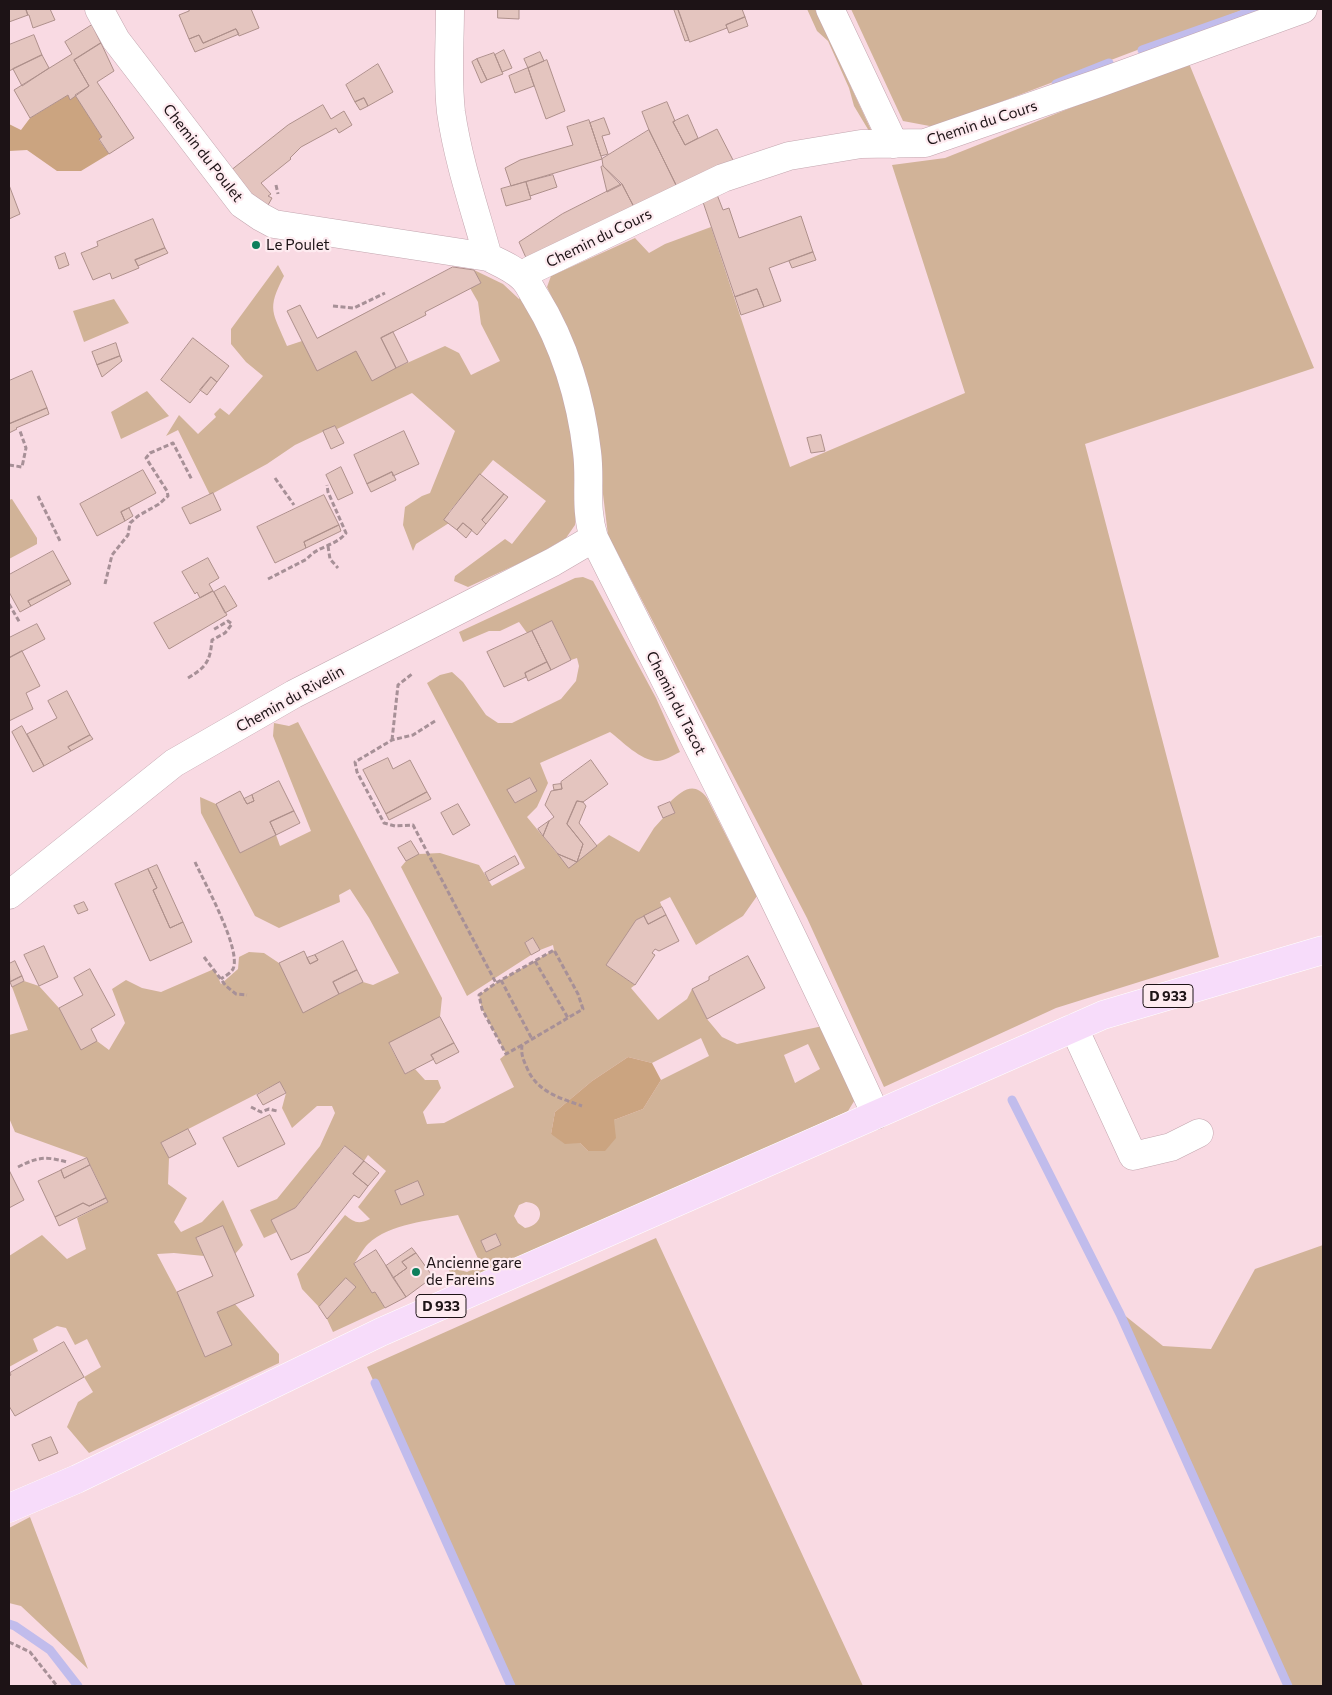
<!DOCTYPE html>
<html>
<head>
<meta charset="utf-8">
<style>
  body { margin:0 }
  #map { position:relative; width:1332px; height:1695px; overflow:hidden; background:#f9dae3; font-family:Commissioner,sans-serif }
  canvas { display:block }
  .frame { position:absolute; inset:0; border:10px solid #1d1316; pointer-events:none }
</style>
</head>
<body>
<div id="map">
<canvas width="1332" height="1695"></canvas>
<div class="frame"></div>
</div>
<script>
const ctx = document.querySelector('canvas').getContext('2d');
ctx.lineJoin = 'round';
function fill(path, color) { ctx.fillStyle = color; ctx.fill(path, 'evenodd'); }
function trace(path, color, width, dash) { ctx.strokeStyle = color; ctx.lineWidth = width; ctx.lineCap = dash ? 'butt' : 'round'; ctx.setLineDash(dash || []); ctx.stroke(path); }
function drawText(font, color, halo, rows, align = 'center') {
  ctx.font = font + ' Commissioner,sans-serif'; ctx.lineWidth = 4.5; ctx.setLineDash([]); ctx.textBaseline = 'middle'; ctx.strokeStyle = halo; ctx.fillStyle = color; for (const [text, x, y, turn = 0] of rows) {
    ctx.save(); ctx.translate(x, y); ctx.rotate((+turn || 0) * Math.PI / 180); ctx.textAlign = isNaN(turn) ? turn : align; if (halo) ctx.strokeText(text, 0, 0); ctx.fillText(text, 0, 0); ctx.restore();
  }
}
fill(new Path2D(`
  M807 9H815L871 130 869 131 854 106 849 88 828 41 817 31Z
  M851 9H1245L935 127 903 121Z
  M1188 61 1314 368 1085 444 1219 957 1056 1008 884 1087 807 918 608 535 595 429 586 377 566 327 547 287 551 276 635 238 649 253 665 244 711 227 790 467 965 393 892 165 945 158Z
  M278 265 284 276C266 310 273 312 287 346L302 341 356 351 396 368 445 346 459 353 471 375 500 361 481 324 478 302 470 288 481 283 474 270 503 284 519 299 522 296 535 312 571 412 579 484 575 525 566 538 535 556 468 587 454 581 455 576 505 539 512 544 546 501 493 460 449 512V523L416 544 413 551 403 525 405 507 422 496 430 493 455 431 412 393 337 429 335 426 295 445 267 464 210 495 178 430 166 436 179 415 198 434 216 417 214 414 220 408 229 415 263 376 246 362 231 344V329Z
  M114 299 129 323 84 342 73 311Z
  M147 391 169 416 121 439 111 412Z
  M12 499 37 538V544L9 559V500Z
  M583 577 593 581 656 698 680 752C673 755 665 761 657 761 641 761 622 741 610 732L540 763 548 783 537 807 527 817 569 868 609 835 639 852 654 828 663 818 675 813 670 802C683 790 694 781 707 798L757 896 743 916 696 945 670 897 660 902 662 907 636 920 606 965 635 985 631 988 658 1020 687 999 692 989 707 1019 722 1037 737 1044 823 1026 856 1098 848 1111 477 1280 465 1281 451 1275 447 1266 467 1272 481 1265 458 1215C429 1221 390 1223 368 1244 363 1249 358 1258 354 1264L372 1293 375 1292 385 1308 333 1332 327 1319 356 1287 346 1278 319 1307 302 1289 297 1274 345 1215C354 1222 358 1225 370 1219L358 1207 386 1171 368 1155 364 1161 344 1146 295 1208 272 1220 277 1232 264 1238 250 1210 277 1199 320 1146 335 1113 332 1106H317L292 1128 282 1108 286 1093 280 1082 161 1143 169 1158 168 1184 187 1198 174 1222 181 1232 202 1222 223 1200 243 1245 235 1254 223 1226 196 1238 204 1256 174 1253 157 1254 177 1292 205 1357 231 1345 217 1312 235 1304 279 1354V1363L89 1453 67 1427 78 1402 93 1392 84 1377 101 1367 87 1339 75 1345 66 1328 57 1326 33 1339 38 1351 9 1367V1256L42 1235 67 1259 86 1249 77 1218 108 1202 87 1158 15 1132 9 1118V1035L28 1030 12 987 24 981 39 986 59 1008 81 1049 97 1041 109 1050 125 1023 112 989 126 980 142 988 161 992 214 969 221 984 238 969 239 957 249 952 264 953 279 963 303 1012 363 982 373 985 399 973 369 918 350 889 339 895 340 902 279 928 255 916 201 813 200 797 216 804 240 853 276 835 280 846 311 831 273 736 274 723 289 726 298 722 442 998 440 1017 389 1044 405 1074 415 1069 425 1080H438L441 1088 423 1112 427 1124 444 1123 514 1087 500 1059 506 1054 482 1009 479 995 496 983 554 950 553 945 540 950 533 938 525 942 531 955 467 996 401 867 406 861 419 854 440 853 479 865 492 886 525 868 427 683 440 675 452 672 463 682 486 715 498 723H512L561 699 576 681 579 666 577 658 571 660 552 621 527 633 519 622 500 631H489L463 642 459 632 560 585 575 578ZM530 778 536 791 515 803 508 790ZM701 1038 709 1056 661 1080 643 1109 614 1120 588 1151 580 1143 551 1134 555 1112 592 1081 628 1057 652 1063ZM808 1044 820 1069 795 1083 784 1055ZM417 1181 423 1195 401 1204 395 1191ZM526 1202C545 1203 545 1225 525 1228L518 1223 514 1216 519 1205ZM496 1234 501 1244 486 1252 481 1241Z
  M656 1238 863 1686H513L367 1367Z
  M1323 1245V1686H1290L1123 1314 1163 1346 1211 1349 1255 1269Z
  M30 1517 88 1669 21 1606 9 1603V1528Z`), '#d1b398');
fill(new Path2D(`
  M68 95 70 99 76 96 102 137 99 140 109 154 81 171H57L27 150 9 151V124L21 130 30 118Z
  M628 1057 652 1063 661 1080 643 1109 614 1120 616 1138 605 1151H588L580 1143 565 1144 551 1134 555 1112 592 1081Z`), '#cba480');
trace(new Path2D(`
  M1142 50 1258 9
  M1056 84 1109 63
  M1012 1100 1120 1314 1288 1686
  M375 1383 511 1686
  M9 1624 15 1626 50 1650 78 1686`), '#c1bcec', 9);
const building = new Path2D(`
  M9 9H26L28 15 9 22Z
  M26 9H50L55 20 33 28 29 15H28Z
  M188 9H251L259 28 239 36 236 29 203 43 199 35 189 39 179 15 189 11Z
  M498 9H519V19L498 18Z
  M678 9 689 40 685 41 674 10Z
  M678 9H742L745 17 726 25 727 28 690 42Z
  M745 17 748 26 729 33 726 25Z
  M92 25 101 43 74 60 89 86 70 100 68 95 30 118 14 90 72 54 65 42Z
  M236 29 239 34 195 52 189 39 199 35 203 43Z
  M34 35 42 55 9 71V45Z
  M101 43 114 71 97 82 134 138 109 154 99 139 102 137 75 95 89 86 74 60Z
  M504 50 512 68 502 72 495 55Z
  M540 52 544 61 528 68 524 59Z
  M494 53 503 74 487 80 477 59Z
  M42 55 49 68 22 86 13 69Z
  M477 59 487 80 481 83 472 62Z
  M547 60 565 111 546 119 528 68Z
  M378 64 393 92 368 106 364 98 355 102 346 85Z
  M528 68 534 86 515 93 509 76Z
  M364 98 368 106 360 110 355 102Z
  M667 102 675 121 673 122 685 145 717 129 733 160 677 187 649 130 642 112Z
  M323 105 331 119 344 111 352 125 339 133 336 128 301 147 290 158 291 159 261 183 271 194 268 196 272 198 267 207 257 201 230 171 288 125Z
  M688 115 698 138 685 145 673 122Z
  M604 118 610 134 602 136 608 154 601 156 590 123Z
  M589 120 602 159 511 186 505 168 520 160 573 145 567 127Z
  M649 130 677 187 635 209 622 184 603 166 602 159Z
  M603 166 621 185 607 192 601 167Z
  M553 175 557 187 530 196 526 182Z
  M526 182 531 199 506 206 501 189Z
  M622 184 635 209 527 260 519 242 562 214Z
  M9 185 20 214 9 219Z
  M716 192 723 210 729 208 739 238 801 216 813 252 769 268 781 301 764 307 757 289 735 297 702 199Z
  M153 219 165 248 135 260 139 268 112 279 110 273 93 280 81 253 98 246 97 242Z
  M165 248 168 253 138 266 135 260Z
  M813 252 816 260 792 268 789 261Z
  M65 253 69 265 59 269 55 257Z
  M453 267 474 270 481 283 425 312 426 315 381 338 396 368 372 381 356 351 317 371 287 311 300 305 317 338Z
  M757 289 764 307 741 315 735 297Z
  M393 332 408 362 396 368 381 338Z
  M193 338 229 366 217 382 211 377 190 403 161 380Z
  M116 343 120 356 97 365 92 352Z
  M120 356 122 361 102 377 97 365Z
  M32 371 47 408 9 424V381Z
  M211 377 217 382 207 395 200 390Z
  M47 408 49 414 16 428 17 429 9 433V424Z
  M335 426 344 443 331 449 323 431Z
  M404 431 419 464 393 476 392 472 367 484 354 455Z
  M821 435 825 451 811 453 807 438Z
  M341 467 353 493 338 500 326 475Z
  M143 470 156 493 121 512 125 521 97 536 80 504Z
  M392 472 396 480 371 492 367 484Z
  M480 474 504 494 482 520 486 524 477 535 463 523 457 530 444 520Z
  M213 493 221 510 190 524 182 508Z
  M504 494 508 497 486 524 482 520Z
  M324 495 339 525 304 542 306 548 275 563 257 527Z
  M129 508 133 516 125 521 121 512Z
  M463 523 472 530 466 538 457 530Z
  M339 525 341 531 306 548 304 542Z
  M53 551 69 580 28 601 31 606 20 612 9 592V575Z
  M208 558 219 578 209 584 213 591 200 598 197 592 195 594 182 572Z
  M69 580 71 584 31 606 28 601Z
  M225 586 237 606 225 613 214 592Z
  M213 591 227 615 169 649 154 623Z
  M552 621 571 660 551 670 532 631Z
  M37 624 45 639 9 658V638Z
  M532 631 547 662 525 673 526 677 504 687 487 652Z
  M22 651 40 686 26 693 33 709 9 721V658Z
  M547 662 551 670 528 681 525 673Z
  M67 691 90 735 68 747 71 751 44 766 27 734 57 718 48 701Z
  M22 726 44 766 33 772 12 732Z
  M90 735 93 739 71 751 68 747Z
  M388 758 393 769 410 760 427 792 386 814 363 770Z
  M591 760 608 784 583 802 577 801 567 824 583 844 577 862 558 854 543 836 549 821 554 817 545 805 551 791 562 789 561 782Z
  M530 778 537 791 515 803 507 790Z
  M279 781 294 811 270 822 276 835 240 853 216 804 240 791 247 804 254 801 252 795Z
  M561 784 562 789 554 790 553 785Z
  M427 792 431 799 389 820 386 814Z
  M252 795 254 801 247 804 244 799Z
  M577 801 583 802 586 806 579 823 597 846 577 862 583 844 567 824Z
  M670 802 675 813 663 818 658 807Z
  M458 804 470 825 453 835 441 813Z
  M294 811 300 823 276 835 270 822Z
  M549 821 543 836 538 829Z
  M411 841 419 854 406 861 398 848Z
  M558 854 577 862 569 868Z
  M515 856 519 864 489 881 485 873Z
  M157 865 183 922 170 928 153 890 157 888 148 869Z
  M148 869 157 888 153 890 170 928 183 922 192 942 150 961 115 884Z
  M84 902 88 910 78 914 74 906Z
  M662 907 666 915 648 924 644 916Z
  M666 915 679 941 659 951 655 949 652 953 655 955 635 985 606 965 636 920 644 916 648 924Z
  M533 938 540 950 531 955 525 943Z
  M343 941 357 970 333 982 339 994 303 1013 279 963 304 951 310 964 318 960 315 955Z
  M44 946 58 977 39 986 24 955Z
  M315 955 318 960 310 964 307 958Z
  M748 956 765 988 707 1019 692 989 709 980V977Z
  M15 961 22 976 10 982 9 964Z
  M90 969 115 1015 91 1029 97 1041 81 1050 59 1008 83 995 74 978Z
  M357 970 363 982 339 994 333 982Z
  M22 976 24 981 12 987 10 982Z
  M440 1017 454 1043 431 1055 434 1059 405 1074 389 1043Z
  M454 1043 459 1052 436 1064 431 1055Z
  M280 1082 286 1093 263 1105 257 1095Z
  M270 1115 285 1144 238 1167 223 1138Z
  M188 1129 196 1144 169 1158 161 1143Z
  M345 1146 364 1161 353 1174 368 1186 359 1198 354 1195 309 1252 291 1260 271 1220 295 1208Z
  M87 1158 90 1165 64 1178 61 1170Z
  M364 1161 379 1173 368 1186 353 1174Z
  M90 1165 106 1198 89 1206 83 1203 55 1217 38 1181 61 1170 64 1178Z
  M9 1170 24 1200 9 1208Z
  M418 1181 424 1195 401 1205 395 1191Z
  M106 1198 108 1202 59 1226 55 1217 83 1203 89 1206Z
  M223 1226 254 1296 217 1312 232 1345 205 1357 177 1292 213 1276 196 1238Z
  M496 1234 501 1245 486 1252 481 1241Z
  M412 1248 416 1253 402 1262 407 1268 393 1278 386 1266Z
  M376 1250 406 1297 385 1308 375 1292 372 1293 354 1264Z
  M416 1253 433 1277 406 1297 393 1278 407 1268 402 1262Z
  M346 1278 356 1287 327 1319 319 1307Z
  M64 1342 84 1377 15 1416 9 1406V1376L11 1375 10 1373Z
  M51 1437 58 1453 39 1461 32 1445Z`);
fill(building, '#e4c5bf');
trace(building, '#ae908b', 1);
const minor = new Path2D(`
  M99 9 116 40 242 204 261 217 274 224 488 257C500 263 515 269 524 279 529 284 532 292 536 298 564 343 581 399 587 452 591 482 584 507 594 538 690 730 787 920 876 1115
  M450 9C450 43 447 78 451 112 458 161 475 210 488 257
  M830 9 894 144
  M523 278 531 270 723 178 789 156 861 144 925 143 1099 83 1303 9
  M9 895 174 763 294 694 553 562 594 538
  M1074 1028 1133 1156 1171 1147 1199 1133`);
const major = new Path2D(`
  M9 1508 77 1479 381 1332 1103 1015 1323 950`);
trace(minor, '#c3a6af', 29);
trace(major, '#fff', 29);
trace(new Path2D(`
  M276 185 278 194
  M333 306 354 308 385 293
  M9 465 22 467 26 448 20 431
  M275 478 294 505
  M38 496 60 541
  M328 546 330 559 338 568
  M268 579 307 559C317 546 336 546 346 533L328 492 327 485
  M105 584 112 555 128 535 130 523 138 516 159 504 168 496 167 491 146 458 150 453 173 443 192 480
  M9 604 20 623
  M188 678C206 667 210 662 212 640L225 633 232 624 228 621 213 630
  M435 721 413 735 392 740 355 762 357 772 384 823 395 826 413 825 496 983
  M392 740 398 685 412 674
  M195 862C204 882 242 950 233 969 231 973 225 976 221 979
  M204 957 226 986 236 994 247 995
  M535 961 568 1018
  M501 980 532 1039
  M522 1045 506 1054 482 1009 479 995 496 983 554 950 578 994 583 1009 522 1045C521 1055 523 1059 527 1068 537 1092 560 1098 582 1106
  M251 1107 261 1112 269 1109 277 1111
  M18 1167C38 1157 45 1156 67 1162
  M9 1642 30 1652 57 1686`), '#a79097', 3, [5, 2.5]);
trace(minor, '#fff', 28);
trace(major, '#f7dcfa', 28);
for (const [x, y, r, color] of [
  [256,245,5,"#0e7f5c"],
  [416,1272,5,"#0e7f5c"]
]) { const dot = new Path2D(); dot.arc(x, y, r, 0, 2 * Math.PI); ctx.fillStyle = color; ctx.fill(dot); trace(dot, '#feebf0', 2); }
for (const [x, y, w] of [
  [1168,996,50],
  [441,1306,50]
]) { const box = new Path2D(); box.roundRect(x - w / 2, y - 11.5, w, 23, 4); ctx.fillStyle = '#feebf0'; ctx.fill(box); trace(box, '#1d1316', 1); }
drawText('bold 14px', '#1d1316', null, [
  ["D 933",1168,996],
  ["D 933",441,1306]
]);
drawText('15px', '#1d1316', '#feebf0', [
  ["Chemin du Cours",982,123,-18],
  ["Chemin du Poulet",203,153,52],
  ["Chemin du Cours",599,238,-26],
  ["Chemin du Rivelin",290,699,-29],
  ["Chemin du Tacot",676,703,63]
]);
drawText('15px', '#1d1316', '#feebf0', [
  ["Le Poulet",266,245],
  ["Ancienne gare",426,1263],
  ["de Fareins",426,1280]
], 'left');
</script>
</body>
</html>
